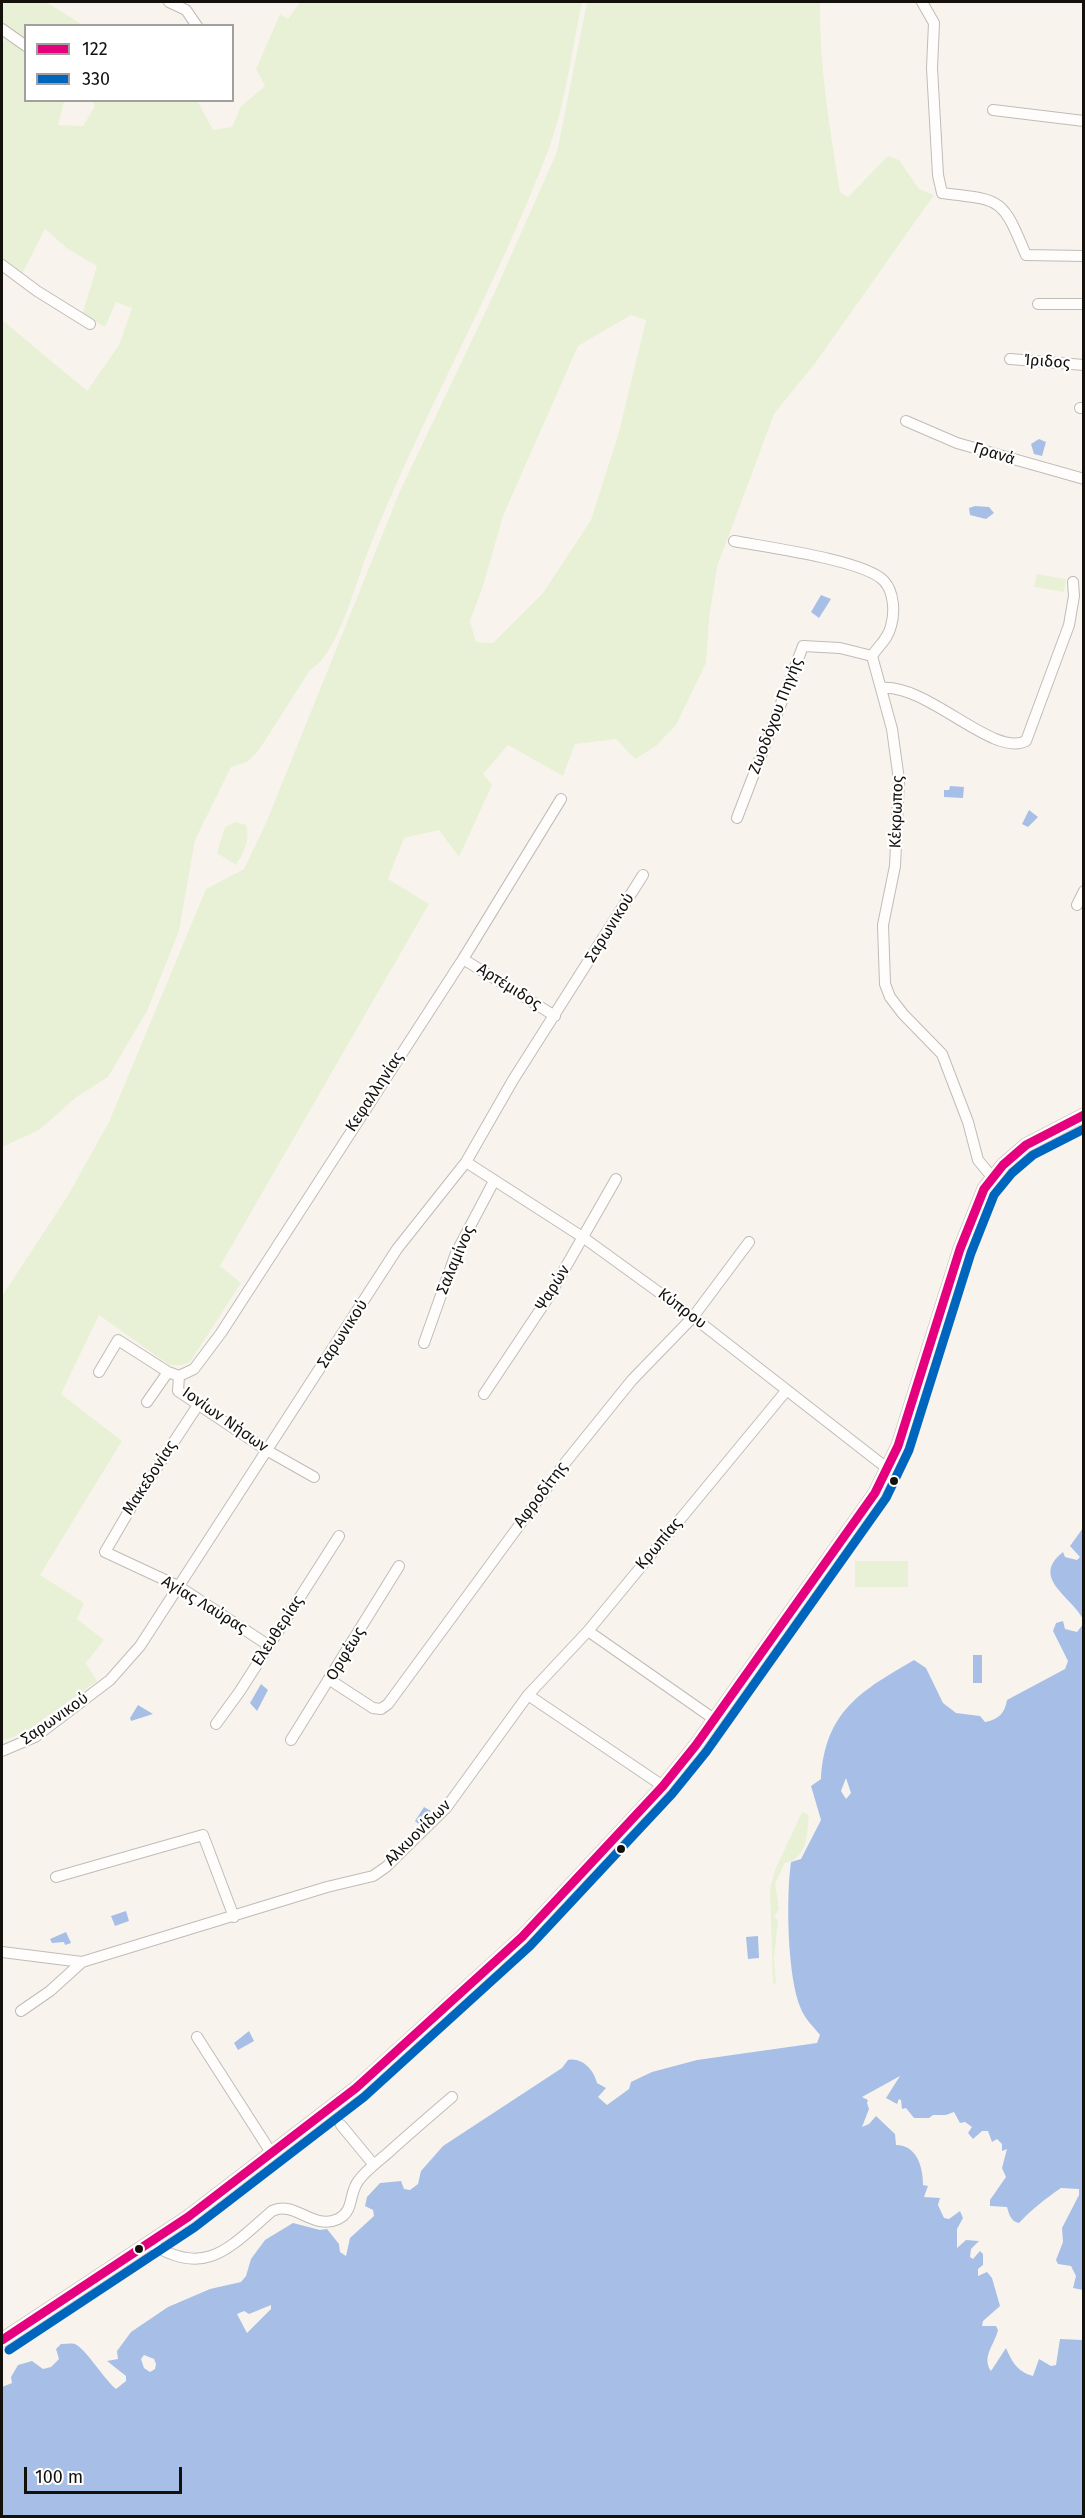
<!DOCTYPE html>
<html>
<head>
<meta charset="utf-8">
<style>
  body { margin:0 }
  #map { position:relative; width:1085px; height:2518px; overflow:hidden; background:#f8f4ed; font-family:"Fira Sans",sans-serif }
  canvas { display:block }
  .frame { position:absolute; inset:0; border:3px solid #14110d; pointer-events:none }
  .legend { position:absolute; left:24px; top:24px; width:210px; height:78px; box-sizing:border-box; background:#fff; border:2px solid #a1a09e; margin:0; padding:8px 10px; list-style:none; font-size:18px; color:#14110d }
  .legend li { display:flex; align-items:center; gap:12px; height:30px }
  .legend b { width:30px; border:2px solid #a1a09e }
  .scale { position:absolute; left:24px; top:2467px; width:158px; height:27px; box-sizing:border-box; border:3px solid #14110d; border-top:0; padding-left:8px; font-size:18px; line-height:21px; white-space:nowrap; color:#14110d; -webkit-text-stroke:4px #fff; paint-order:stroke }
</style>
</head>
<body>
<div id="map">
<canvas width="1085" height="2518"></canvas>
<div class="frame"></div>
<ul class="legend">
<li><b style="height:8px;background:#e5007d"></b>122</li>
<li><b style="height:8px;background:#0065bd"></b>330</li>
</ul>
<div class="scale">100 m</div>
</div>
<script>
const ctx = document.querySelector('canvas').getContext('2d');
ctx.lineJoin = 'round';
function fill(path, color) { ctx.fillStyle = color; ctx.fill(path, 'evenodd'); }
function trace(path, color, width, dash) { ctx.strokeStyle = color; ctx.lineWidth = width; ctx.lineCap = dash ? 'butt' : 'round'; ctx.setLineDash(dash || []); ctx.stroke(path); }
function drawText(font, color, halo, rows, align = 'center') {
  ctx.font = font + ' "Fira Sans",sans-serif'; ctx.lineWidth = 4.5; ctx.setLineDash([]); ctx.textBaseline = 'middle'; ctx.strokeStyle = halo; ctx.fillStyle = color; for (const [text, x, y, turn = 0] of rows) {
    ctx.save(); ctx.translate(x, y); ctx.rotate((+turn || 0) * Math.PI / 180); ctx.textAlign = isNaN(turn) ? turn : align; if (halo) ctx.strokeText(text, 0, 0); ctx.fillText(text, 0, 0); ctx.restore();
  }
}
fill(new Path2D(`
  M2 2H46L83 25 26 26 25 43 2 26Z
  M300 2H582C572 49 566 102 549 148 497 287 421 416 367 554 356 583 337 656 310 670L259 750 247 762 231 767 195 840 179 931 147 1011 108 1077 78 1096 39 1130 2 1147V320L87 391 119 345 132 308 116 302 105 327 82 315 97 266 68 249 45 229 21 276 2 259V32L25 49 26 100 64 101 58 125 83 126 95 106 92 101 197 100 213 130 232 127 241 106 265 86 256 69 280 14 288 19Z
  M587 2H820C819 65 830 129 840 192L848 197 888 156 899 160 919 189 934 195 816 362 774 414 717 567 709 619 706 663 676 725 656 746 635 759 616 739 575 744 563 776 508 745 483 774 492 785 459 857 439 830 404 838 388 879 429 904 220 1266 241 1283 190 1362 182 1365H169L99 1315 61 1394 122 1441 40 1575 84 1603 77 1619 104 1640 86 1663 97 1681 24 1733 2 1741V1296L67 1197 109 1122 206 889 244 869 266 823 400 491 493 296 557 152ZM631 315 646 320 619 432 591 520 543 593 493 643 476 642 470 621 483 586 503 516 578 346Z
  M1037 574 1066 579 1064 592 1034 587Z
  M236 822 246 825C251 838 244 853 236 865L217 853 225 827Z
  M855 1561H908V1587H855Z
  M802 1812 809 1815C807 1833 808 1859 785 1863L775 1884 779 1909 774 1917 778 1920 774 1959 776 1983 773 1984 770 1889 775 1870Z`), '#e8f1d6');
fill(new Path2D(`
  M1039 439 1046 442 1042 456 1034 454 1031 444Z
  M975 506 989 507 994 513 986 519 970 515 969 508Z
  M821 595 831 599 819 618 811 612Z
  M950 786 964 787 963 798 944 797V790H949Z
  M1029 810 1038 817 1028 827 1022 824Z
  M1083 1528V1619C1071 1596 1030 1578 1063 1552L1065 1557 1077 1560 1080 1557 1070 1546Z
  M1063 1621 1065 1629 1077 1632 1084 1623 1083 2290 1073 2288 1076 2276 1071 2266 1058 2264 1056 2260 1063 2242 1062 2228 1079 2195V2189L1061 2188C1045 2199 1032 2209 1019 2223 1011 2222 1009 2214 1007 2207L990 2206V2200L1006 2177 1002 2168 1007 2149 1002 2151V2144L997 2139 992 2142 988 2131H982L973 2139 968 2133 972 2127 965 2122 960 2123 954 2112 946 2115H933L929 2118H914L906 2108 902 2109 901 2100 899 2099 897 2104 886 2098 900 2076 862 2097 868 2100 867 2103 869 2109 862 2127 869 2124 876 2116 895 2134 896 2145C917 2145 923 2167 923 2185L928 2186 924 2197 940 2198 938 2205 944 2218 949 2219 960 2211 963 2218 957 2229V2248L966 2240 979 2241 971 2249 970 2257 973 2259 980 2251 983 2254V2265L978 2269V2276L987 2272 992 2278 1000 2306 983 2321 982 2326H996L998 2330C995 2344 981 2357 991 2371L1006 2348C1012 2361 1016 2371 1033 2376L1039 2359 1051 2366 1056 2365 1060 2339 1083 2340V2516H2V2387L12 2383 11 2377 18 2365 32 2361 43 2369 51 2367 59 2359 56 2349 61 2344C66 2344 71 2343 75 2344 86 2349 104 2379 116 2389L126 2381V2376L107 2361 118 2359 117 2351 131 2332 168 2307 210 2289 241 2282 246 2276 251 2259 265 2240 293 2223 320 2230 327 2229 339 2244 340 2252 346 2256 350 2238 374 2216 373 2210 365 2206 367 2197 380 2183 401 2181 404 2189 410 2190 418 2184 421 2171 443 2146 562 2068 568 2060C582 2057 594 2070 597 2083L606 2088 598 2097 607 2105 629 2089 631 2082 652 2072 697 2060 817 2043 820 2035C813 2026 805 2019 801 2009 787 1977 786 1897 791 1862L801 1859C808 1845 814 1834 821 1820L811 1786 821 1779C825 1711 861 1691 914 1660L926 1668 943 1703 956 1713 980 1716 985 1722C998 1720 1005 1713 1007 1700L1065 1669 1068 1661 1053 1631 1056 1623ZM846 1778 851 1793 846 1799 841 1791ZM271 2305V2309L247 2333 237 2314 244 2311 249 2314ZM144 2355 154 2359 156 2364 155 2369 150 2372 144 2368 141 2359Z
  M973 1655H982V1683H973Z
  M261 1684 268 1690 257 1711 250 1703Z
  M138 1705 153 1714 131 1721 130 1718Z
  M424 1807 431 1811 421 1826 415 1821Z
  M126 1911 129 1921 115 1926 111 1916Z
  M66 1932 71 1943 65 1945 64 1942 52 1943 50 1939Z
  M758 1936 759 1958 748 1959 746 1937Z
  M249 2031 254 2041 238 2050 234 2043Z`), '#a7bfe6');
const minor = new Path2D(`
  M169 2 186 10 197 26
  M922 2 934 23 932 68 938 175 942 193C1003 200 1002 198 1026 255L1084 256
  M2 29 26 46
  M993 110 1084 121
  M2 265 37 291 90 324
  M1038 304H1084
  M1010 359 1084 365
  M1080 408H1084
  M906 421 957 443 1084 479
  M734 541C765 547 865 560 884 581 894 592 895 612 891 626 888 639 879 645 872 656L892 729 899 780 895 866 883 925 885 984 890 997 903 1014 942 1054 968 1122 978 1160 992 1177
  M881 688C927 683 993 758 1026 741L1069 625 1074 596 1073 582
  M737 818 803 646 840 648 872 656
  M1077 905 1084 891
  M463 959 555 1016
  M466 1162 584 1238 693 1317 888 1469
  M424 1343 456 1253 494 1181
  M99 1372 118 1340 168 1372 179 1376
  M179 1376 194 1369 221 1333 463 959 561 799
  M179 1376 178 1391 268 1451 314 1477
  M484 1394 548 1298 616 1179
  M147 1402 168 1372
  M198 1405 133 1504 105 1552 178 1586 268 1645
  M588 1631 714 1719
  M330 1680 373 1708 381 1709 388 1704 565 1463 632 1380 693 1317 749 1242
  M528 1695 663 1786
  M216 1724 240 1691 339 1536
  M291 1740 399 1566
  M2 1751 35 1737 110 1680 140 1646 397 1249 466 1162 513 1080 643 875
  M56 1877 203 1835 234 1917
  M2 1952 82 1962 327 1887 373 1876 386 1867 446 1808 528 1695 588 1631 786 1391
  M21 2011 50 1991 82 1962
  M197 2037 272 2154
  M341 2125 374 2165
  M150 2243C206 2279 230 2247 272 2211 295 2200 313 2231 338 2219 355 2211 348 2193 359 2180 367 2169 379 2161 389 2152 410 2133 431 2115 452 2097`);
const major = new Path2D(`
  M2 2340 188 2217 356 2088 522 1937 663 1786 696 1745 875 1493 898 1446 960 1249 984 1189 1003 1165 1026 1145 1084 1115`);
trace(minor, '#bfbcb7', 12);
trace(major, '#bfbcb7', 15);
trace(minor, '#fefdfc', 10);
trace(major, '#fefdfc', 14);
trace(new Path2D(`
  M2 2340 188 2217 356 2088 522 1937 663 1786 696 1745 875 1493 898 1446 960 1249 984 1189 1003 1165 1026 1145 1084 1115`), '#e5007d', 9);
trace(new Path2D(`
  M9 2350 195 2227 364 2097 530 1946 672 1794 706 1752 886 1498 909 1450 971 1253 994 1195 1012 1173 1033 1155 1084 1129`), '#0065bd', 9);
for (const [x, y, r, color] of [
  [894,1481,5,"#14110d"],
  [621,1849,5,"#14110d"],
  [139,2249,5,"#14110d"]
]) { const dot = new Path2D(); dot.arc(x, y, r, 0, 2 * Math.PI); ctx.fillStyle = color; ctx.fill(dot); trace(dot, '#fff', 2); }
drawText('16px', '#14110d', '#fff', [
  ["Ίριδος",1047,362,4],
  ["Γρανά",994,454,17],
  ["Ζωοδόχου Πηγής",776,716,-69],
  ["Κέκρωπος",897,812,-88],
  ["Σαρωνικού",610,928,-58],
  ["Αρτέμιδος",509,987,32],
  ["Κεφαλληνίας",375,1092,-57],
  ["Σαλαμίνος",456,1260,-67],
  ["Ψαρών",553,1288,-58],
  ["Κύπρου",682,1309,37],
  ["Σαρωνικού",343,1334,-57],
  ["Ιονίων Νήσων",225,1420,35],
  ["Μακεδονίας",150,1478,-57],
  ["Αφροδίτης",541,1495,-53],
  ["Κρωπίας",659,1544,-50],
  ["Αγίας Λαύρας",204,1605,31],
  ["Ελευθερίας",278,1631,-57],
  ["Ορφέως",346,1654,-59],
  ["Σαρωνικού",55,1719,-35],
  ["Αλκυονίδων",418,1833,-45]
]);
</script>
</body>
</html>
